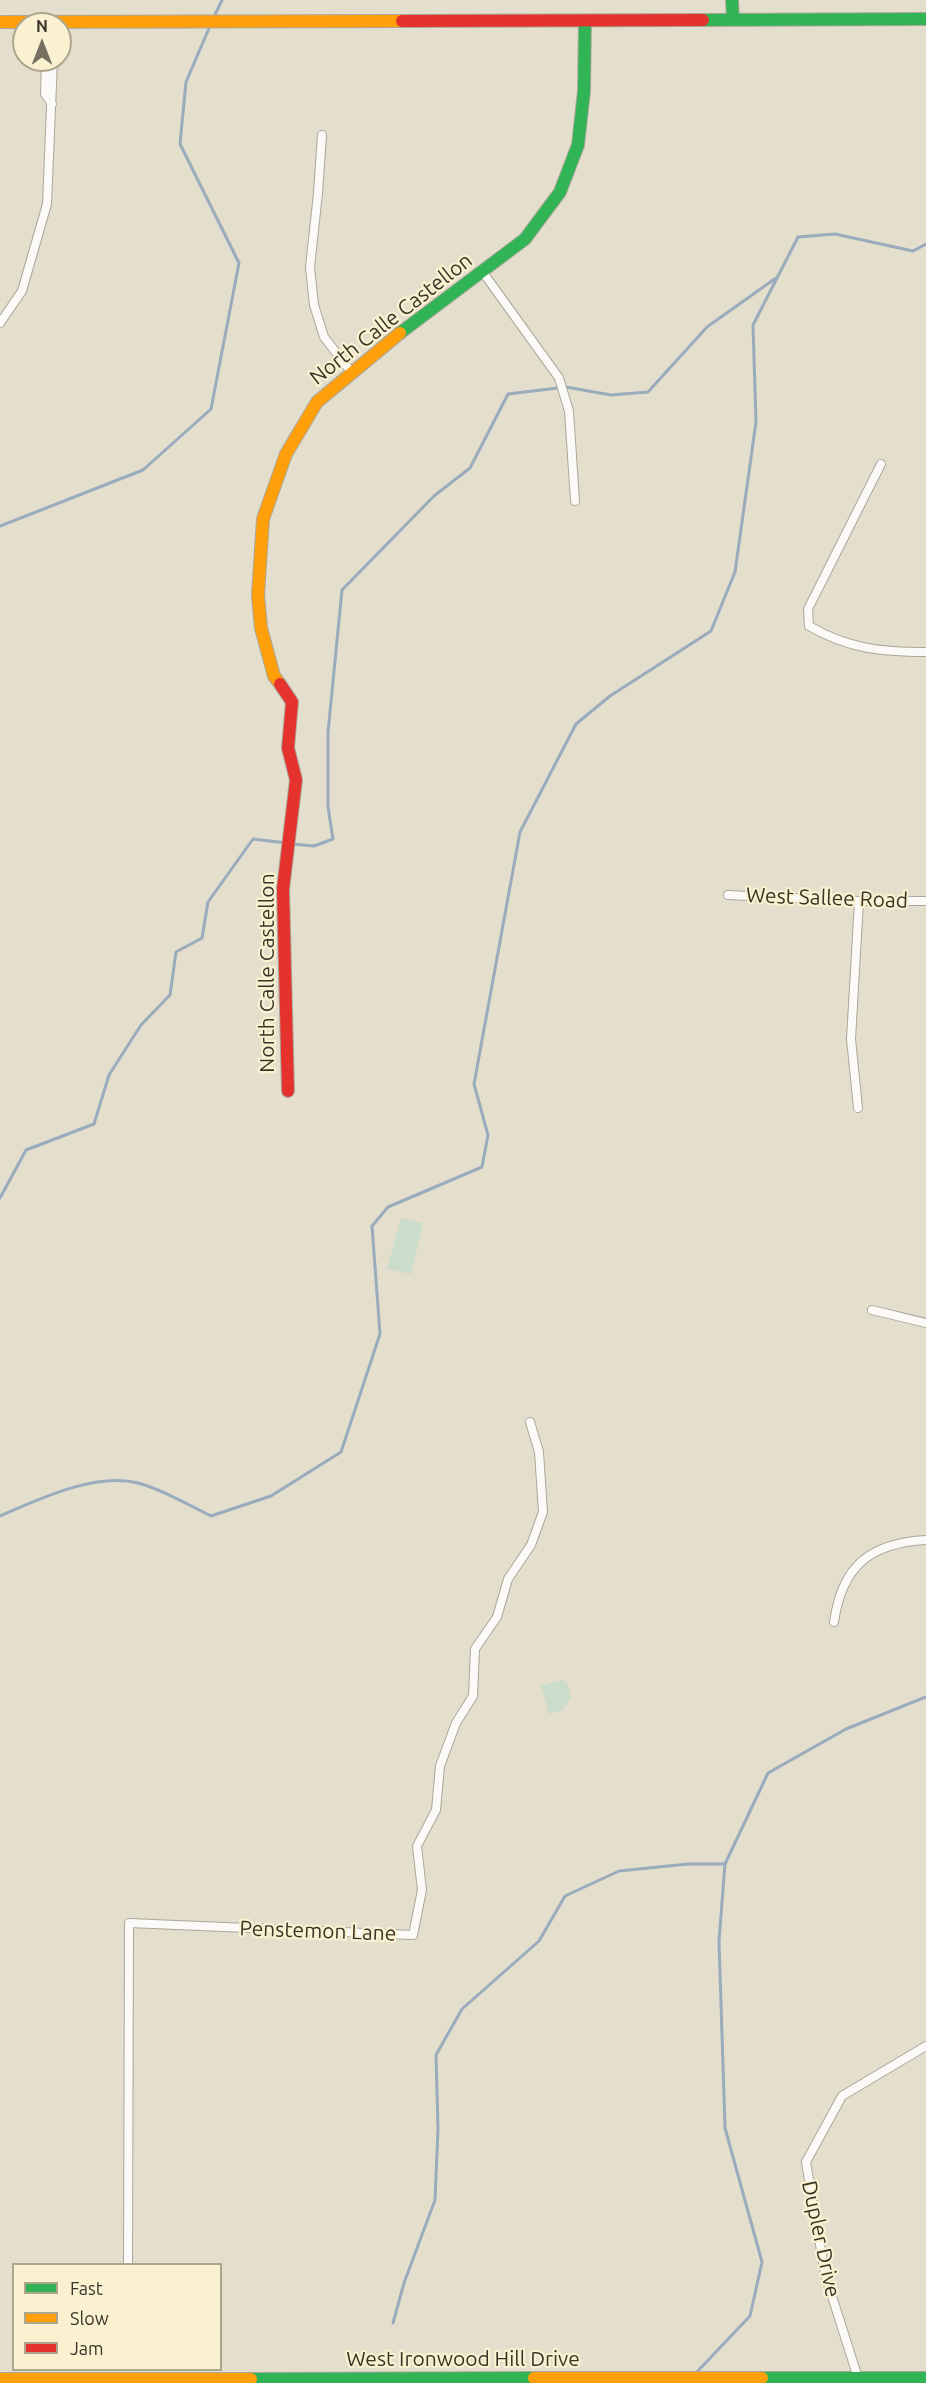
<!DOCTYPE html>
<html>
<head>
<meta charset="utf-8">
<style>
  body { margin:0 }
  #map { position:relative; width:926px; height:2383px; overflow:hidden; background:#e4decd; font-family:Ubuntu,sans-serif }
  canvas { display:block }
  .legend { position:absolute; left:12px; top:2263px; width:210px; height:108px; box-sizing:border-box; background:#faf1d1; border:2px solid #ada68e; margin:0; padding:8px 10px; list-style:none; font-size:18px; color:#393529 }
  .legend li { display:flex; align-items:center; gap:12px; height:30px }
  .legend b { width:30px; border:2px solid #ada68e }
  .north { position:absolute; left:12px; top:12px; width:60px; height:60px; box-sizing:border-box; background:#faf1d1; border:2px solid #ada68e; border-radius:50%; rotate:0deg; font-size:16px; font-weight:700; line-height:24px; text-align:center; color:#393529 }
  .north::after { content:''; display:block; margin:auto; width:21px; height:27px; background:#757062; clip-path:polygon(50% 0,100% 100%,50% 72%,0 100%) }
</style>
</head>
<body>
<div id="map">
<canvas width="926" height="2383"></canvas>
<ul class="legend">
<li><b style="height:8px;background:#30b455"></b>Fast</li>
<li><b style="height:8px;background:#ff9f0a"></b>Slow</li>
<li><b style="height:8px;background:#e5322d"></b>Jam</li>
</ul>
<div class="north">N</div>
</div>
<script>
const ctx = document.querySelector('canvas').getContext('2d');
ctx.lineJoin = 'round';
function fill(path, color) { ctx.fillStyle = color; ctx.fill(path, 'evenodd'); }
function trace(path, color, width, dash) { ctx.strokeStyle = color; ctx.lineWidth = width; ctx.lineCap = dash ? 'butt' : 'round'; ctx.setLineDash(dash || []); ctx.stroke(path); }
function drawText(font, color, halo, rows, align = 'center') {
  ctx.font = font + ' Ubuntu,sans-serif'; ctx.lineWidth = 4.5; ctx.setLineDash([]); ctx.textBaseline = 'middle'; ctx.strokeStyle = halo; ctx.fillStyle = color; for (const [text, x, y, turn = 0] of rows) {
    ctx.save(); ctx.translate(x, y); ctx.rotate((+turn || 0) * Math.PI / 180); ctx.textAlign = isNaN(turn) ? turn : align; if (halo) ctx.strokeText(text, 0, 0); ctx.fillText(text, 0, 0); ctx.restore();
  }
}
fill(new Path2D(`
  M401 1218 423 1223 411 1274 387 1269Z
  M561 1680 567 1682 571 1696 563 1710 549 1714 541 1686Z`), '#cbddca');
trace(new Path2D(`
  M214 17 222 0
  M0 526 143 470 211 409 239 263 180 144 186 82 210 26
  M292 844 314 846 333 839 328 807V732L342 590 434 496 470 468 508 394 566 387 611 395 648 392 707 327 776 278
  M0 1198 26 1150 94 1124 109 1075 141 1025 170 995 176 952 202 938 208 902 253 839 286 843
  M0 1516C39 1499 96 1472 138 1483 163 1490 187 1504 211 1516L271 1496 341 1452 380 1334 372 1226 388 1207 482 1167 488 1135 474 1084 520 832 576 724 610 696 711 631 735 572 756 422 753 325 798 237 835 234 913 251 926 244
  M393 2323 404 2283 435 2200 438 2129 436 2055 462 2009 539 1941 565 1896 619 1871 688 1864H725
  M694 2375 750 2316 762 2262 725 2128 719 1941 725 1864 768 1773 846 1729 926 1697`), '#99abbc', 3);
const street = new Path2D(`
  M46 60 45 94 52 104
  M322 135 318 193 310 267 314 305 324 337 352 373
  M482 271 559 378 569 411 575 501
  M0 323 22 291 47 204 53 60
  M881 464 808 609 809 626C849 649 882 652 926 652
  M728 895 859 901H926
  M858 1108 851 1039 859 901
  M872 1310 926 1323
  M834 1622C842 1566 870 1543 926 1540
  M128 2264 129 1923 413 1935 422 1890 417 1846 436 1810 440 1766 456 1723 473 1696 475 1649 497 1617 508 1579 531 1545 543 1512 539 1452 530 1422
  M858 2378 825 2274 806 2162 842 2096 926 2046`);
const fast = new Path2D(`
  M732 0 733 20
  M703 20 926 19
  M400 333 525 239 560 192 578 145 584 91 585 21
  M762 2378H926
  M251 2379 534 2378`);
const slow = new Path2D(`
  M0 22 402 21
  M280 684 274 676 261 628 258 595 263 519 286 454 317 402 400 333
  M534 2378H762
  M0 2379H251`);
const jam = new Path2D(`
  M402 21 703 20
  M280 684 292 702 288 748 296 780 283 889 288 1091`);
trace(street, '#aba79a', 10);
trace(fast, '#aba79a', 14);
trace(slow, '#aba79a', 14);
trace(jam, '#aba79a', 14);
trace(street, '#fbfaf8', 8);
trace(fast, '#30b455', 12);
trace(slow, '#ff9f0a', 12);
trace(jam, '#e5322d', 12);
drawText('21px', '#393529', '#faf1d1', [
  ["North Calle Castellon",391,319,-38],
  ["West Sallee Road",827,898,2],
  ["North Calle Castellon",267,973,-90],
  ["Penstemon Lane",318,1931,2],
  ["Dupler Drive",821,2239,78],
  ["West Ironwood Hill Drive",463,2359]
]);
</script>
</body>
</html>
